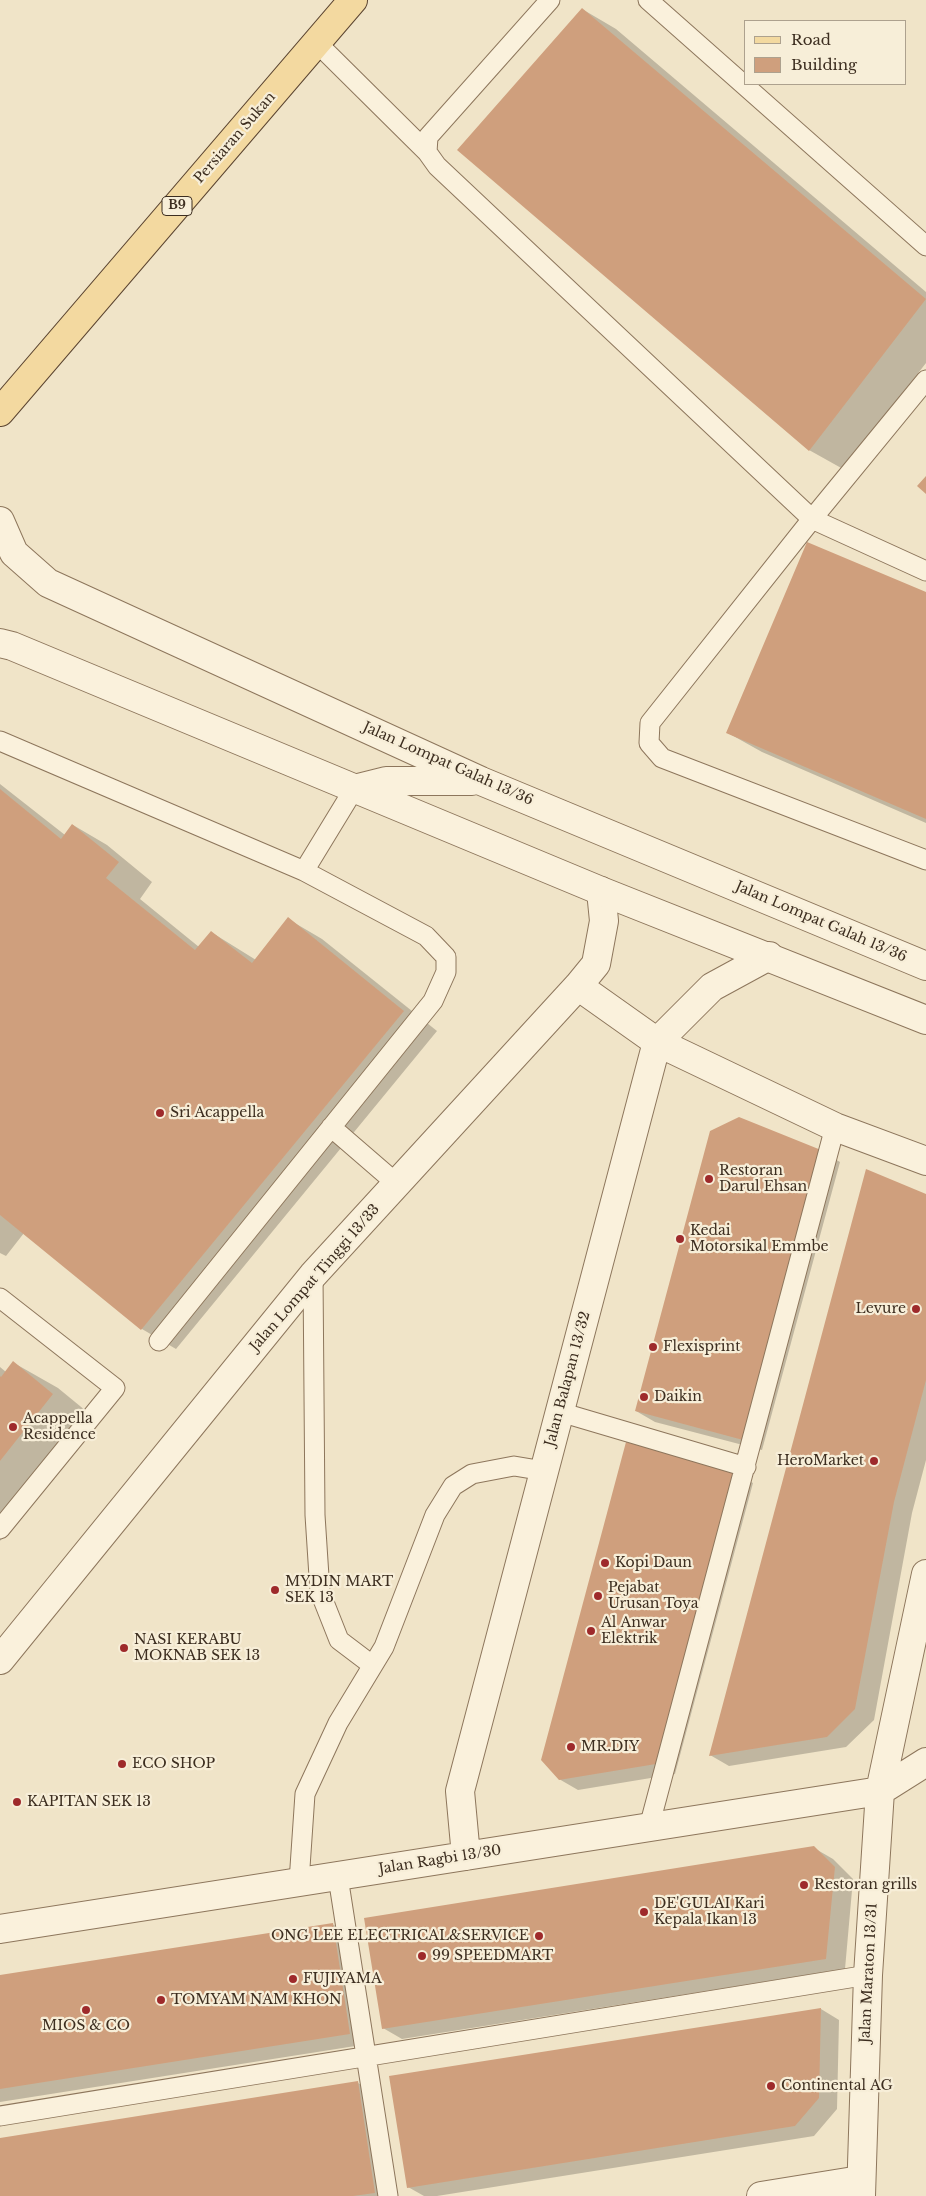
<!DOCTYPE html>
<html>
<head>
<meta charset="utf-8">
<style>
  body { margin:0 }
  #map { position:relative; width:926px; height:2196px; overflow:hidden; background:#f0e4c8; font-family:"Libre Baskerville",serif }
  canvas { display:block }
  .legend { position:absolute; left:744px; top:20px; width:162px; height:65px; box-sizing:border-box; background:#f7eed8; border:1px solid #ada18e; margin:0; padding:6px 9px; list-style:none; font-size:15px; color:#3d2e20 }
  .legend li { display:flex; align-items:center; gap:10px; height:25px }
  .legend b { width:25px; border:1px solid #ada18e }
</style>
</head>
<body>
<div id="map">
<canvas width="926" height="2196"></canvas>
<ul class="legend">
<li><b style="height:6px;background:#f3d9a0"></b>Road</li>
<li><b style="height:14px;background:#cf9f7d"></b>Building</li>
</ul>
</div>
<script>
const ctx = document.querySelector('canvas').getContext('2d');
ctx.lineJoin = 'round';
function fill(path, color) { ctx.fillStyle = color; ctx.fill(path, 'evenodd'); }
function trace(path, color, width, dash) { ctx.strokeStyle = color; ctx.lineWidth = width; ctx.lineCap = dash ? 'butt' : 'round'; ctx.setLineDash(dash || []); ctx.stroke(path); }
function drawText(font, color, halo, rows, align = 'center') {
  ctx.font = font + ' "Libre Baskerville",serif'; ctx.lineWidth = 4.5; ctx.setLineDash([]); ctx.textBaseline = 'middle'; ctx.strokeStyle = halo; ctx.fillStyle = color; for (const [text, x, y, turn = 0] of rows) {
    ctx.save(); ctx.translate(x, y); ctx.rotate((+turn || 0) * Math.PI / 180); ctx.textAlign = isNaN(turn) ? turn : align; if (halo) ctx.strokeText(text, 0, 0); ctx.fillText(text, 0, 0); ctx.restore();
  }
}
fill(new Path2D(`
  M582 9 616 29 926 292V363L843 469 809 450Z
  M926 593V823L762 752 728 733Z
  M0 784 65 835 73 825 107 845 152 882 140 899 199 947 211 932 256 960 288 919 322 939 437 1031 176 1349 142 1329 24 1233 6 1256 0 1253Z
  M821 1151 840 1162 762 1450 655 1422 636 1411Z
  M926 1195V1460L912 1513 874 1720 846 1747 729 1766 710 1755Z
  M14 1363 58 1388 97 1420 0 1541V1367L6 1372Z
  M735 1473 753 1483 675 1774 578 1790 559 1779Z
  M814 1848 833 1859 853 1879 845 1969 402 2039 383 2028Z
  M332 1924 351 1935 368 2044 0 2102V1976Z
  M821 2009 839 2020 837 2109 814 2136 437 2196H424L408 2187Z
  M358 2083 376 2094 393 2196H0V2139Z`), '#0003');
fill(new Path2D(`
  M582 8 926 299 809 451 457 150Z
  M926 476V494L917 486Z
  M807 542 926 592V819L726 733Z
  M0 789 61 839 72 824 119 862 106 878 195 950 211 931 252 963 288 917 404 1011 141 1330 0 1215Z
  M739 1117 821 1150 743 1440 635 1411 710 1131Z
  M866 1169 926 1194V1380L894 1502 855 1709 827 1737 709 1756Z
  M13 1361 53 1394 0 1461V1376L1 1377Z
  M626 1442 735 1471 656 1764 559 1780 541 1760Z
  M814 1846 835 1867 826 1959 382 2029 364 1918Z
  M333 1923 350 2034 0 2089V1975Z
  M821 2008 819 2098 795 2126 407 2188 389 2076Z
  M358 2081 375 2193 353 2196H0V2138Z`), '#cf9f7d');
const service = new Path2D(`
  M550 0 428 137 427 152 437 166 812 519 926 571
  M648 0 926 246
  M317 43 427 152
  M926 380 812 519 650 723 649 743 662 758 926 860
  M0 741 304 871 426 936 446 957V972L433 1001 159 1341
  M304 871 354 789
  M331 1127 397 1184
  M313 1275 315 1515 320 1592 339 1640 372 1665
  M0 1298 115 1388 0 1529
  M560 1412 746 1467
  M649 1827 835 1127
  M338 1877 388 2196
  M299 1882 305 1794 338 1723 384 1647 435 1515 453 1486 472 1474 514 1466 544 1471
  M0 2116 868 1975`);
const minor = new Path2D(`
  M578 986 657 1042 835 1127 926 1161
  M0 1660 313 1275 578 986 596 964 604 921 601 891
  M466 1856 460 1791 657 1042 712 987 769 956
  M0 1929 880 1791 926 1762
  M761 2196 860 2180
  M861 2196 868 1975 880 1791 926 1574`);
const tertiary = new Path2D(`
  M0 521 14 553 48 583 481 781 926 966
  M0 643 12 646 601 891 926 1020
  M354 789 386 781H472`);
const primary = new Path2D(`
  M0 412 353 0`);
trace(service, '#8d765c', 21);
trace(minor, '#8d765c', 30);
trace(tertiary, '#8d765c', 30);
trace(primary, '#5b4430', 30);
trace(service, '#faf1dc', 19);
trace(minor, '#faf1dc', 28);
trace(tertiary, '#faf1dc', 28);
trace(primary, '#f3d9a0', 28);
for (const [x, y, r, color] of [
  [160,1113,5,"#9e2a2b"],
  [709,1179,5,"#9e2a2b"],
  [680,1239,5,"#9e2a2b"],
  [916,1309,5,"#9e2a2b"],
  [653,1347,5,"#9e2a2b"],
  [644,1397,5,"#9e2a2b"],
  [13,1427,5,"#9e2a2b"],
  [874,1461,5,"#9e2a2b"],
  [605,1563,5,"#9e2a2b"],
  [275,1590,5,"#9e2a2b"],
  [598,1596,5,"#9e2a2b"],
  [591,1631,5,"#9e2a2b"],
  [124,1648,5,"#9e2a2b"],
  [571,1747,5,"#9e2a2b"],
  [122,1764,5,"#9e2a2b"],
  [17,1802,5,"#9e2a2b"],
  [804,1885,5,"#9e2a2b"],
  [644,1912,5,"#9e2a2b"],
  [539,1936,5,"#9e2a2b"],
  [422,1956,5,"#9e2a2b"],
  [293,1979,5,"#9e2a2b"],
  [161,2000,5,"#9e2a2b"],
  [86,2010,5,"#9e2a2b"],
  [771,2086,5,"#9e2a2b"]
]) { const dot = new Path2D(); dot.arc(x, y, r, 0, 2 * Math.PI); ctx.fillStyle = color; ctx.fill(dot); trace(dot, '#f7eed8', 2); }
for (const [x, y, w] of [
  [177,206,30]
]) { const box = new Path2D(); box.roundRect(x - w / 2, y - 9.5, w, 19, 4); ctx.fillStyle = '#f7eed8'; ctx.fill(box); trace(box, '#3d2e20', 1); }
drawText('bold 12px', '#3d2e20', null, [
  ["B9",177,206]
]);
drawText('14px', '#3d2e20', '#f7eed8', [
  ["Persiaran Sukan",235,138,-49],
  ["Jalan Lompat Galah 13/36",448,764,24],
  ["Jalan Lompat Galah 13/36",821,922,23],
  ["Jalan Lompat Tinggi 13/33",315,1278,-49],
  ["Jalan Balapan 13/32",568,1379,-75],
  ["Jalan Ragbi 13/30",440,1860,-9],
  ["Jalan Maraton 13/31",869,1973,-87]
]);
drawText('14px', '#3d2e20', '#f7eed8', [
  ["Sri Acappella",170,1113],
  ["Restoran",719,1171],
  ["Darul Ehsan",719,1187],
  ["Kedai",690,1231],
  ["Motorsikal Emmbe",690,1247],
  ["Levure",906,1309,"right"],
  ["Flexisprint",663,1347],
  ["Daikin",654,1397],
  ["Acappella",23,1419],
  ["Residence",23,1435],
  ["HeroMarket",864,1461,"right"],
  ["Kopi Daun",615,1563],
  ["MYDIN MART",285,1582],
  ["SEK 13",285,1598],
  ["Pejabat",608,1588],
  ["Urusan Toya",608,1604],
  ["Al Anwar",601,1623],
  ["Elektrik",601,1639],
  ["NASI KERABU",134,1640],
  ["MOKNAB SEK 13",134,1656],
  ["MR.DIY",581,1747],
  ["ECO SHOP",132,1764],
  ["KAPITAN SEK 13",27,1802],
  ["Restoran grills",814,1885],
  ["DE'GULAI Kari",654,1904],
  ["Kepala Ikan 13",654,1920],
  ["ONG LEE ELECTRICAL&SERVICE",529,1936,"right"],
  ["99 SPEEDMART",432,1956],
  ["FUJIYAMA",303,1979],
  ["TOMYAM NAM KHON",171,2000],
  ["MIOS & CO",86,2026,"center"],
  ["Continental AG",781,2086]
], 'left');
</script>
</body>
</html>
